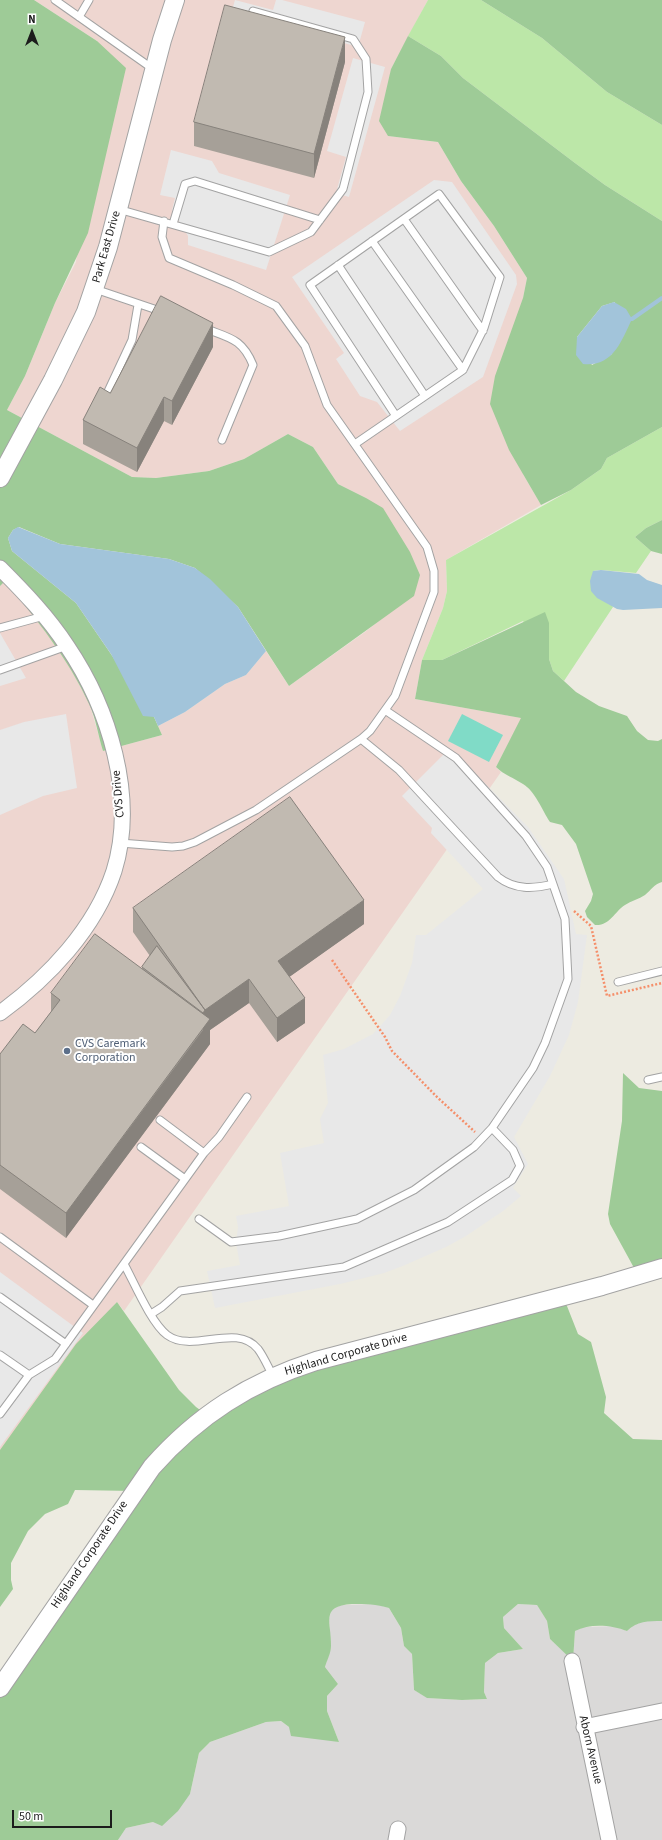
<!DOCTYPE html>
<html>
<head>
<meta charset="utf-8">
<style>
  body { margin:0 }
  #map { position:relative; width:662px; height:1840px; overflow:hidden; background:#edebe1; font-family:"Source Sans 3",sans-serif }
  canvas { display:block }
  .north { position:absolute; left:12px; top:12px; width:40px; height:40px; -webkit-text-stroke:3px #fff; paint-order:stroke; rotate:0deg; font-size:11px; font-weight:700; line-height:16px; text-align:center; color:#1c1c1c }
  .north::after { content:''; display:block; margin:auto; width:14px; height:18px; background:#1c1c1c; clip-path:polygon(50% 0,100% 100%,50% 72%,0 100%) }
  .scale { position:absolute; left:12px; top:1810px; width:100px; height:18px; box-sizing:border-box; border:2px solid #1c1c1c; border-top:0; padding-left:5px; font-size:12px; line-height:14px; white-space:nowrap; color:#1c1c1c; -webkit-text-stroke:3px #fff; paint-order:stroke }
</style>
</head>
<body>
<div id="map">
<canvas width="662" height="1840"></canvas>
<div class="north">N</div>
<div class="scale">50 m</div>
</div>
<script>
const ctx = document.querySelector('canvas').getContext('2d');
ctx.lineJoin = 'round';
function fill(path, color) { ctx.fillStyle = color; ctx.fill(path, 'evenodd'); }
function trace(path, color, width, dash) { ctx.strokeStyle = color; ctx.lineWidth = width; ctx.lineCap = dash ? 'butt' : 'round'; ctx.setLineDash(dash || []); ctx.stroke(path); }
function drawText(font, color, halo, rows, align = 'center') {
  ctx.font = font + ' "Source Sans 3",sans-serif'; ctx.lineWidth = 4; ctx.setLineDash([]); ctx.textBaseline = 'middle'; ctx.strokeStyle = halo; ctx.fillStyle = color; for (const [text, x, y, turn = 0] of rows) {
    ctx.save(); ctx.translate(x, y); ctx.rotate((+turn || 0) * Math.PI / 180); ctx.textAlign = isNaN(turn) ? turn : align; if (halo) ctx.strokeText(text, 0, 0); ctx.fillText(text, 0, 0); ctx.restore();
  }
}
fill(new Path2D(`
  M376 1604 389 1608 401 1628 404 1646 412 1654 414 1690 428 1698 462 1700 487 1699 484 1692 485 1663 498 1653 523 1649 504 1628 503 1617 518 1604 537 1605 547 1621 550 1639 573 1660 575 1631 583 1627 616 1626 627 1631 634 1625 644 1621H662V1840H118L126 1828 153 1822 190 1794 199 1753 210 1742 266 1722 281 1721 289 1727 339 1742 327 1711V1696L338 1684 325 1667 331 1647 329 1619 331 1611 340 1605Z`), '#dad9d8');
fill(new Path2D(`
  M34 0H428L391 69 388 136 438 142 461 181 494 226 527 278 523 298V474L541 505 446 560 447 591 443 608 422 660 415 699 522 718 496 767 501 772 124 1311 117 1302 0 1451V586L5 581 43 627 66 659 90 705 103 751 162 735 158 726 185 712 225 684 246 675 266 651 289 686 365 632 415 592 366 498 338 484 313 447 288 434 244 459 209 471 156 478 132 477 7 410 25 376 55 303 76 262 97 41Z`), '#eed6d0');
fill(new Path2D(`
  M428 0H481L542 38 607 92 662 125V221L605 185 575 163 463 78 441 56 408 36Z
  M662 427V520L646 528 635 537 651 551 636 573 601 570 593 571 613 607 564 681 553 671 549 659 523 621 442 660H422L443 608 447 591 446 560 571 490 601 469 607 458Z`), '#bce7a8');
fill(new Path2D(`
  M0 0H34L97 41 126 68 88 233 55 303 25 376 7 410 132 477 156 478 209 471 244 459 288 434 313 447 338 484 366 498 383 508 410 552 420 575 414 596 289 686 238 607 195 568 169 559 60 544 19 527 13 530 8 538 12 551 76 603 154 717 162 735 103 751C98 736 96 718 89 704 68 658 37 620 5 581L0 586Z
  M481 0H662V125L607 92 542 38Z
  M408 36 441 56 463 78 575 163 605 185 662 221V427L607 458 601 469 571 490 541 505 509 450 490 404 495 376 523 298 527 278 494 226 461 181 438 142 388 136 379 121 391 69ZM615 302 612 354 592 365 577 337 602 306Z
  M662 520V554L651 551 635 537 646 528Z
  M545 612 549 623V659L553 671 576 692 599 706 627 716 637 731 648 740 658 741 662 739V882C654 884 651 890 645 895 639 899 631 901 625 905 614 912 610 926 595 925L587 917 585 911 591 901 593 894 576 844 562 825 550 822C542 810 535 791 523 784 514 778 504 775 496 767L521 718 415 699 422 660H442Z
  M623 1073 639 1088 662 1091V1269L639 1277 610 1224 608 1214 622 1121Z
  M565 1301 578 1334 591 1342 606 1397 604 1413 633 1439 662 1440V1621C648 1621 637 1621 627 1631 612 1625 590 1623 575 1631L573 1661 550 1639 547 1621 537 1605 518 1604 503 1617 504 1628 523 1649 498 1653 485 1663 484 1692 487 1699 462 1700 427 1698 414 1690 412 1654 404 1646 401 1628 389 1608C376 1604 366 1604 352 1604 319 1606 332 1623 331 1646 331 1653 327 1660 325 1667L338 1684 327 1696V1711L339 1742 291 1736 289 1727 281 1721 266 1722 210 1742 199 1753 190 1794 178 1811 162 1826 153 1822 126 1828 118 1840H0V1687L134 1491 75 1490 68 1504 45 1514 28 1531 11 1563V1580L13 1589 0 1607V1450L76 1344 117 1302 179 1390 196 1407 210 1417 275 1380Z`), '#9ecb97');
fill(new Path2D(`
  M462 714 503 735 489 762 448 741Z`), '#80dbc7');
fill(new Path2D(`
  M235 0 273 10 276 0H282L365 22 358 47 299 30 227 27Z
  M353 58 385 67 349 197 336 193 346 157 327 151Z
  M171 150 212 161 219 173 290 195 266 270 188 245V236L172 210 175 198 160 195Z
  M434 180 452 182 516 275 517 284 483 377 400 431 377 402 360 396 336 359 344 353 292 277Z
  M0 633 26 678 0 686Z
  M66 714 77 788 43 796 0 815V730L24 722Z
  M450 748 528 827 564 879 576 934 587 935 578 1002 569 1035 550 1076 514 1137 528 1164 513 1188 521 1196 503 1211 466 1236 446 1247 405 1265 384 1273 340 1284 215 1308 207 1271 240 1265 236 1243 238 1227 236 1216 289 1206 280 1153 324 1143 320 1119 328 1103 323 1055 344 1049 373 1034 390 1015 400 996 412 963 416 935H426L483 889 431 833 432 828 402 796Z
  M0 1272 83 1333 0 1447Z`), '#e8e8e8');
fill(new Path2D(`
  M614 302 626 309 632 319C621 342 613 367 583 364L576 355 577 337 602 306Z
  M18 527 60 544 169 559 195 568 210 579 238 607 266 651 246 675 225 684 185 712 158 726 154 717 143 716 111 654 76 603 12 551 8 538 13 530Z
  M601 570 639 574 647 580 662 585V608L623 610 617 609 597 598 591 591 590 581 593 571Z`), '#a2c4da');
trace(new Path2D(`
  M632 319 662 298`), '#a2c4da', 4);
const service = new Path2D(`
  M55 0 153 69
  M79 17 89 0
  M118 209 269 252 311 232 343 189 368 92 366 59 353 39 253 11
  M404 219 483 331
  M173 224 185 184 195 181 320 220
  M372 241 463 370
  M338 265 425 396
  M95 289 163 312
  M204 328C229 338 242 338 253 365L222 440
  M104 400 132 340 138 305
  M355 444 463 370 484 328 500 277 439 194 310 285 396 416
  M0 628 44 616
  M0 670 67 646
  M361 739 399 770 498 877C515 890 533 889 553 884
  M120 843 172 847 183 846 195 842 256 810 361 739 370 731 395 696 434 592V571L427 547 327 405 305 346 276 306 233 285 169 258 162 237 164 221
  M618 982 662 971
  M648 1080 662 1077
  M160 1120 204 1153
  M141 1147 185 1179
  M199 1219 231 1242 279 1236 357 1219 414 1190 474 1147 492 1128 533 1068 545 1043 568 979 565 919 547 867 526 836 456 758 385 710
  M0 1237 93 1305
  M124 1264C134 1282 151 1323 167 1335 193 1354 236 1322 258 1349 264 1357 268 1367 273 1376
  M0 1297 66 1344
  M151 1314 162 1307 180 1291 344 1267 448 1222 512 1180 520 1166 513 1150 492 1128
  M0 1355 29 1375
  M0 1414 29 1375 55 1359 204 1153 219 1137 247 1097`);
const minor = new Path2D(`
  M0 568C24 592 48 617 67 646 109 708 137 797 114 871 95 929 48 978 0 1013
  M572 1661 609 1840
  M584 1727 662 1711
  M396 1840 398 1829`);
const tertiary = new Path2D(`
  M0 478 53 380 86 312 108 247 162 40 175 0
  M0 1688 152 1467C198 1415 250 1382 316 1361L602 1286 662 1268`);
trace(service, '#a3a3a3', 9);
trace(minor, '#a3a3a3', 17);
trace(tertiary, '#a3a3a3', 20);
trace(new Path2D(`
  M574 911 591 926 607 996 662 983
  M332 960 385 1037 392 1051 437 1097 475 1132`), '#f58f6a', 2.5, [2, 2]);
trace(service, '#fff', 7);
trace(minor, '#fff', 15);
trace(tertiary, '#fff', 18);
fill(new Path2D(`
  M345 62 314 178 194 146V122Z
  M213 347 172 425 164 421 137 472 83 444V420L110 393Z
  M133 908 364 924 289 977 305 1023 277 1042 249 1003 210 1030V1044L66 1238 0 1189V1054L35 1033 51 1012V993L142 969V967L150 956 133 932Z`), '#a6a098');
fill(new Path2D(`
  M345 37V62L314 178V154Z
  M213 323V347L172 425V401Z
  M164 397V421L137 472V448Z
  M364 900V924L278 985V961Z
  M249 979V1003L210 1030V1044L66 1238V1213L203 1030V1013L205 1010V1027V1010Z
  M305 998V1023L277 1042V1018Z`), '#87827c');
const building = new Path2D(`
  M225 5 345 37 314 154 194 122Z
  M161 296 213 323 172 401 164 397 137 448 83 420 100 387 110 393Z
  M290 797 364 900 278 961 305 998 277 1018 249 979 205 1010 133 908Z
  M95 934 210 1019 66 1213 0 1165V1054L23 1024 35 1033 60 1000 51 993Z
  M157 946 205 1010 203 1013 142 967Z`);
fill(building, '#c1bab1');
trace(building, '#87827c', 1);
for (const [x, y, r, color] of [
  [67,1051,4,"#5c6f8a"]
]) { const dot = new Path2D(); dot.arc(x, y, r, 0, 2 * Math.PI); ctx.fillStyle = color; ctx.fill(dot); trace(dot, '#fff', 1.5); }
drawText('12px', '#1c1c1c', '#fff', [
  ["Park East Drive",107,247,-74],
  ["CVS Drive",119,794,-95],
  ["Highland Corporate Drive",346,1355,-16],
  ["Highland Corporate Drive",90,1555,-56],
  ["Aborn Avenue",590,1750,77]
]);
drawText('12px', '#4e5e75', '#fff', [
  ["CVS Caremark",75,1044],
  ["Corporation",75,1058]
], 'left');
</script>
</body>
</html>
